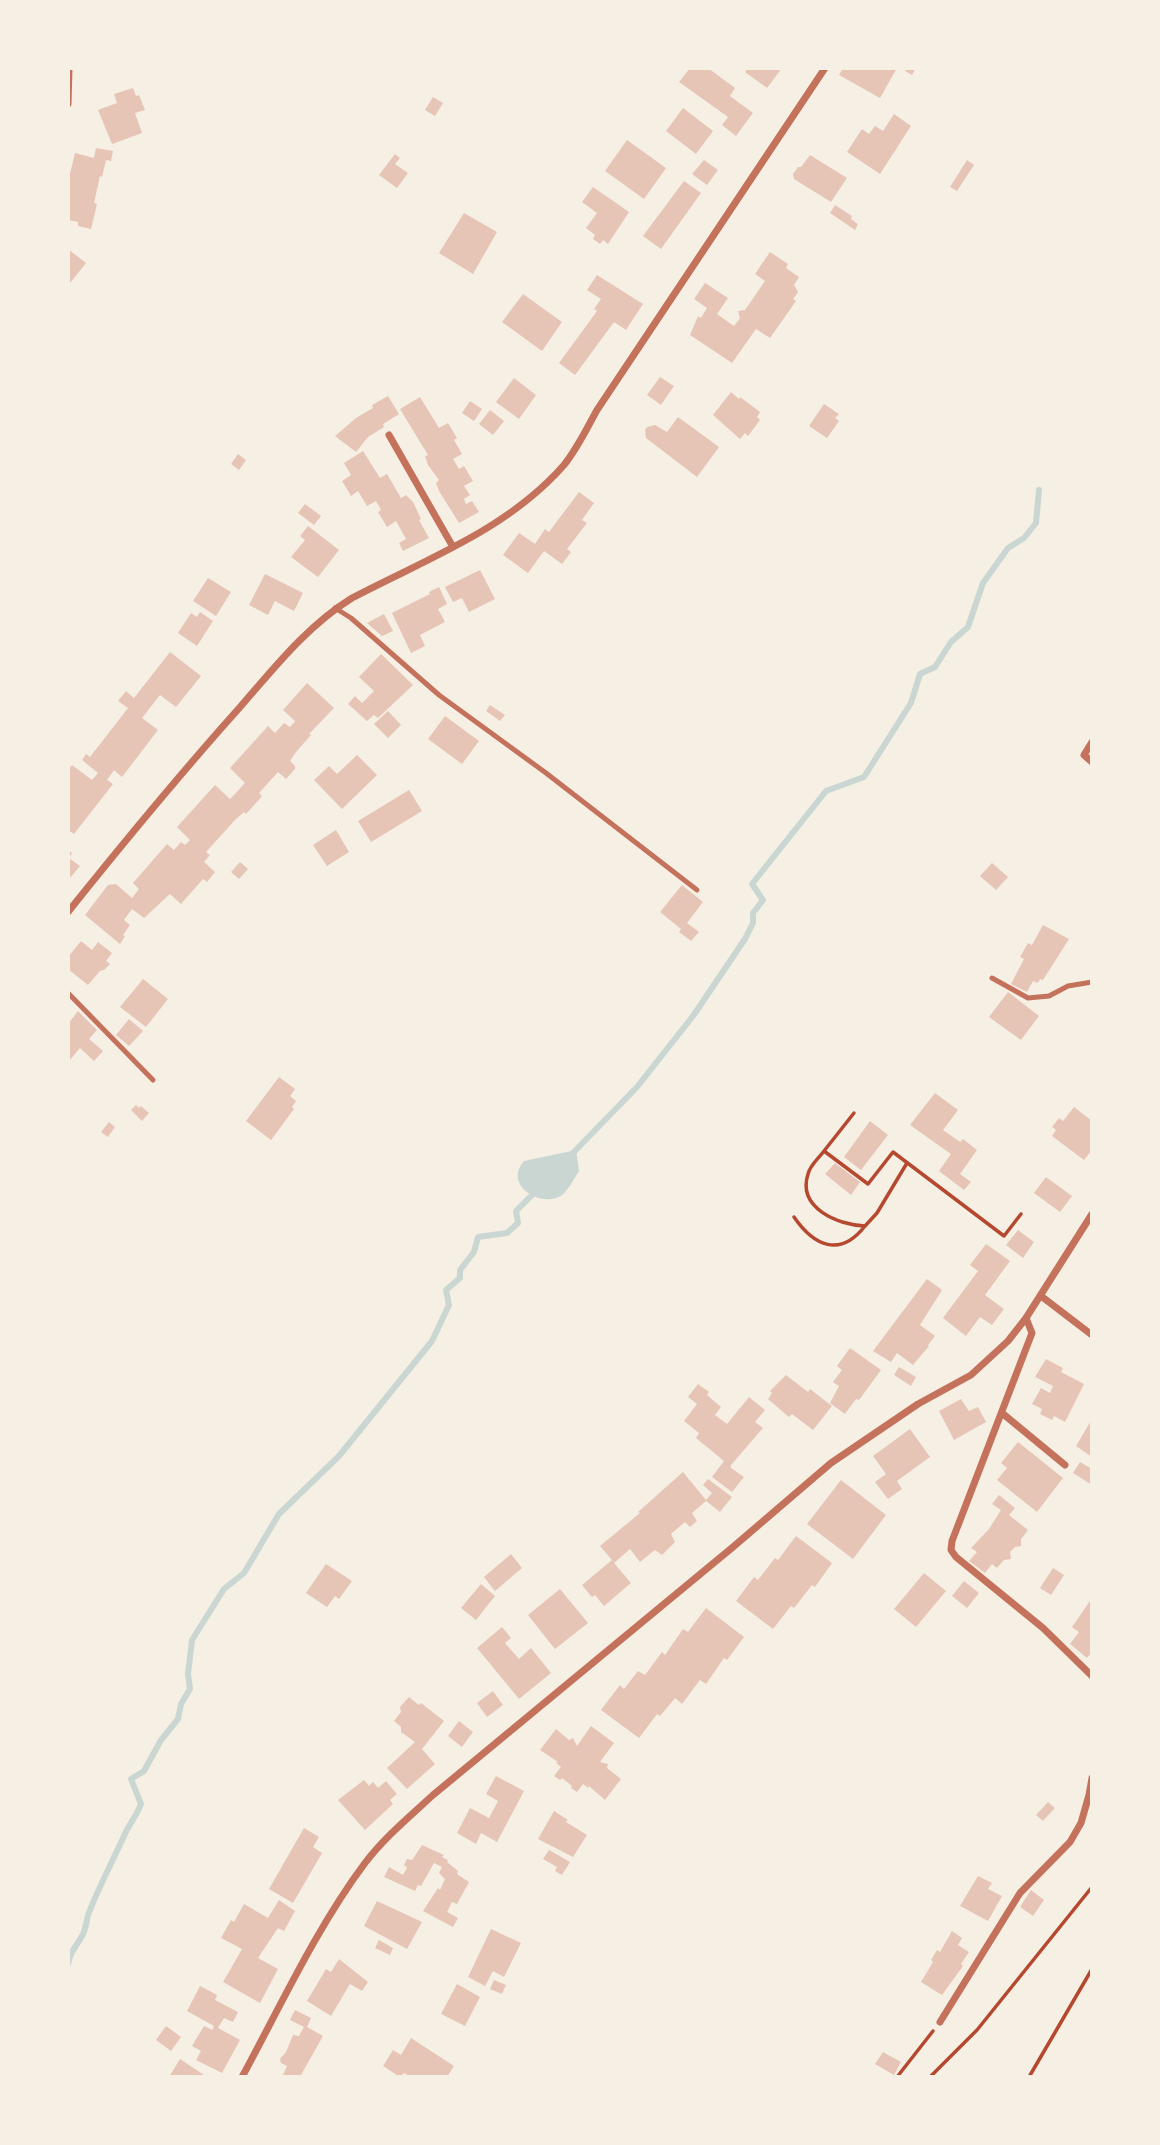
<!DOCTYPE html>
<html>
<head>
<meta charset="utf-8">
<style>
  body { margin:0 }
  #map { position:relative; width:1160px; height:2145px; overflow:hidden; background:#f6efe4; font-family:"Noto Sans",sans-serif }
  canvas { display:block }
  .frame { position:absolute; inset:0; border:70px solid #f6efe4; pointer-events:none }
</style>
</head>
<body>
<div id="map">
<canvas width="1160" height="2145"></canvas>
<div class="frame"></div>
</div>
<script>
const ctx = document.querySelector('canvas').getContext('2d');
ctx.lineJoin = 'round';
function fill(path, color) { ctx.fillStyle = color; ctx.fill(path, 'evenodd'); }
function trace(path, color, width, dash) { ctx.strokeStyle = color; ctx.lineWidth = width; ctx.lineCap = dash ? 'butt' : 'round'; ctx.setLineDash(dash || []); ctx.stroke(path); }
fill(new Path2D(`
  M576 1150 579 1171C574 1179 569 1189 562 1195 543 1209 502 1186 524 1161Z`), '#c9d6d2');
trace(new Path2D(`
  M571 1155 637 1087 693 1016 745 939 753 923V913L763 900 752 884 826 791 864 777 911 703 920 674 935 667 951 642 968 627 983 583 1008 548 1024 538 1036 523 1039 490
  M68 1964C70 1951 76 1947 82 1936 87 1928 86 1918 90 1910 100 1885 113 1860 124 1836 128 1826 137 1815 141 1804L131 1779 144 1771 161 1740 178 1719 181 1704 190 1689 188 1674 192 1640 224 1589 244 1573 279 1514 339 1456 432 1341 449 1305 446 1290 460 1278V1270L474 1252 478 1237 507 1233 518 1223 516 1211 537 1190`), '#c9d6d2', 6);
fill(new Path2D(`
  M690 68H708L735 88 730 96 753 113 736 136 722 125 728 117 679 82Z
  M748 68H782L767 88 745 72Z
  M843 68H897L880 98 839 75Z
  M907 68H916L912 75 905 71Z
  M133 88 136 96 139 95 145 110 135 113 142 133 112 144 98 110 117 103 114 94Z
  M433 97 443 103 435 116 425 110Z
  M683 108 713 131 696 154 666 131Z
  M894 114 911 126 880 174 847 152 862 129 869 134 875 126 883 131Z
  M627 140 666 168 644 199 605 171Z
  M96 148 113 151 111 161 106 160 102 177 100 176 94 203 97 204 91 229 78 226V222L68 220V182L75 153 94 158Z
  M395 154 400 158 395 164 408 173 397 188 379 175Z
  M810 155 847 178 831 202 794 179 793 174 798 167H801Z
  M704 160 718 170 707 185 692 174Z
  M967 160 974 165 957 191 950 187Z
  M684 181 701 193 661 249 643 236Z
  M593 187 629 212 608 244 603 240 600 244 593 239 595 235 586 228 597 213 582 202Z
  M835 205 852 216 851 219 858 224 855 230 830 213Z
  M464 213 497 232 473 274 439 253Z
  M68 249 86 263 70 283 68 281Z
  M770 252 788 264 786 268 799 277 794 285 798 292 793 299 796 301 770 338 756 329 732 363 690 335 698 316 701 318 707 308 694 299 705 283 728 298 717 314 734 326 740 318 738 311 745 310 765 281 755 274Z
  M597 275 643 304 626 330 614 322 575 375 559 363 597 311 594 309 601 299 587 290Z
  M523 294 562 322 542 351 502 322Z
  M660 377 674 386 661 405 647 395Z
  M514 378 536 395 519 419 496 402Z
  M731 392 739 399 740 397 760 412 757 417 760 420 748 436 745 433 740 439 713 415Z
  M388 396 399 414 383 424 384 427 368 437 356 452 335 436 356 418 373 408 372 405Z
  M420 397 439 428 448 423 457 438 454 440 462 454 453 459 459 469 464 466 473 481 464 486 470 495 464 499 466 504 472 501 479 512 459 523 439 491 436 483 439 480 428 465 425 456 428 455 400 409Z
  M470 401 482 409 474 421 462 413Z
  M824 404 839 414 835 418 839 421 827 438 809 426Z
  M490 410 504 421 493 435 479 424Z
  M678 417 719 447 697 477 646 438 645 430 647 427 655 425 667 432Z
  M363 451 380 478 387 474 401 498 406 495 413 502 421 519 419 520 429 538 403 551 399 543 406 539 396 521 387 527 378 512 381 510 376 501 367 506 358 491 351 496 342 481 351 475 344 463Z
  M238 454 246 460 239 470 231 464Z
  M579 492 594 503 582 520 587 523 567 549 571 552 562 564 544 551 528 573 503 555 519 533 535 544 545 529 549 532Z
  M305 504 321 516 314 525 298 513Z
  M308 526 339 550 318 577 291 557 305 540 300 536Z
  M480 570 495 599 469 612 462 598 453 602 445 587Z
  M265 574 303 593 294 611 275 601 268 615 249 605Z
  M208 578 231 592 216 616 193 601Z
  M439 587 447 604 438 609 445 622 420 635 425 646 411 653 392 613 430 594 429 592Z
  M200 612 213 621 197 646 178 633 191 613 197 617Z
  M384 614 393 631 382 636 367 623Z
  M170 652 201 676 176 707 160 695 142 718 158 730 122 777 114 770 107 780 113 784 74 834 68 830V770L72 765 92 780 98 773 82 760 86 754 90 757 128 708 118 701 126 691 134 698Z
  M381 654 413 685 378 718 374 715 367 721 348 704 355 696 362 703 374 691 359 677Z
  M307 683 334 708 309 734 311 735 296 752 290 761 295 766V769L286 779 278 772 259 793 262 796 256 803 246 814 244 812 235 820 206 852 210 855 204 862 215 872 207 882 203 879 181 904 170 894 144 918 132 909 124 920 130 925 123 935 125 936 120 944 85 915 108 885 116 884 132 898 139 889 133 883 167 844 174 850 181 842 185 845 190 840 177 827 215 785 230 799 233 796 245 783 230 768 268 726 275 733 284 723 290 727 295 721 283 710Z
  M490 705 505 715 500 721 486 711Z
  M388 711 401 725 388 738 374 724Z
  M445 716 479 741 462 764 428 739Z
  M357 755 377 775 342 809 314 780 329 766 337 774Z
  M409 790 422 811 371 842 358 821Z
  M336 830 349 852 327 866 313 845Z
  M68 850 72 853 69 858 80 866 70 878 68 877Z
  M240 862 248 869 239 879 231 872Z
  M992 863 1008 877 996 890 980 876Z
  M682 885 703 902 687 923 699 932 691 941 679 932 681 929 660 912Z
  M1043 925 1069 939 1043 980 1040 979 1038 983 1033 981 1027 992 1011 984 1024 959 1020 957 1028 943 1032 945Z
  M81 941 92 950 98 942 112 953 106 961 110 964 104 970 100 971 88 985 68 969V957Z
  M143 979 168 999 146 1027 120 1007Z
  M1008 992 1039 1016 1021 1040 989 1017Z
  M78 1011 97 1030 89 1039 103 1051 94 1061 80 1048 70 1060 68 1058V1024Z
  M129 1019 143 1031 129 1046 116 1035Z
  M279 1077 295 1089 290 1096 296 1101 292 1107 294 1109 271 1140 246 1121Z
  M935 1093 958 1110 943 1130 960 1142 963 1139 977 1150 960 1174 971 1182 964 1190 939 1171 951 1154 910 1125Z
  M136 1105 139 1108 141 1106 149 1113 142 1121 131 1110Z
  M1074 1107 1092 1121V1150L1084 1160 1052 1136 1056 1130 1052 1127 1059 1118 1063 1121Z
  M870 1121 888 1135 861 1170 844 1157Z
  M109 1122 115 1127 108 1137 101 1132Z
  M835 1163 860 1182 851 1195 825 1174Z
  M1046 1177 1072 1196 1060 1212 1034 1193Z
  M1018 1230 1034 1242 1023 1258 1006 1245Z
  M986 1244 1010 1261 985 1295 1004 1309 992 1325 980 1317 966 1336 943 1318 978 1271 970 1265Z
  M927 1279 942 1290 920 1325 935 1336 928 1345 929 1346 913 1365 897 1353 891 1362 873 1351Z
  M850 1348 881 1370 859 1400 856 1399 845 1414 830 1403 839 1386 833 1382 842 1370 837 1366Z
  M1046 1359 1063 1368 1061 1372 1084 1384 1065 1422 1054 1416 1052 1420 1040 1414 1042 1409 1032 1404 1041 1388 1050 1393 1053 1386 1035 1377Z
  M899 1367 916 1377 911 1386 894 1375Z
  M786 1375 808 1392 810 1389 832 1406 813 1430 792 1414 789 1417 768 1399 772 1393 770 1391Z
  M698 1384 709 1392 707 1395 721 1407 715 1415 727 1424 749 1397 765 1410 755 1422 763 1428 731 1465V1468L744 1477 732 1492 712 1477 724 1461 696 1438 699 1433 684 1421 697 1404 688 1397Z
  M961 1399 969 1411 978 1407 986 1422 954 1440 939 1411Z
  M1092 1419V1457L1076 1446Z
  M910 1429 930 1457 897 1481 902 1489 888 1499 875 1482 886 1474 873 1456Z
  M1018 1442 1063 1478 1037 1512 997 1480 1007 1468 1001 1463Z
  M1080 1462 1092 1469V1485L1073 1473Z
  M683 1472 706 1500 712 1493 703 1485 708 1479 732 1497 720 1512 706 1501 692 1513 697 1521 690 1527 685 1522 671 1534 675 1542 662 1555 655 1550 640 1562 630 1549 614 1563 631 1583 604 1606 595 1595 592 1597 582 1585 612 1560 600 1546 640 1513 638 1512Z
  M841 1480 886 1515 853 1559 807 1524Z
  M999 1495 1015 1508 1009 1515 1028 1530 1021 1539V1546L1015 1547 1010 1552 1011 1559 1004 1560 997 1568 992 1564 985 1573 969 1561 977 1552 971 1548 989 1529 1001 1510 992 1504Z
  M796 1536 832 1563 815 1587 812 1585 794 1608 791 1606 773 1629 736 1601 754 1577 758 1580 775 1558 778 1560Z
  M511 1554 522 1568 495 1591 484 1577Z
  M326 1564 352 1581 339 1599 335 1596 327 1607 306 1593Z
  M1053 1568 1064 1575 1051 1595 1040 1588Z
  M924 1573 946 1591 916 1627 894 1609Z
  M964 1581 979 1593 967 1608 952 1596Z
  M481 1584 495 1596 476 1620 461 1608Z
  M560 1589 588 1623 555 1649 528 1615Z
  M1092 1598V1652L1087 1658 1070 1644 1079 1632 1072 1627Z
  M706 1608 744 1637 727 1660 724 1658 706 1684 700 1680 682 1704 675 1698 660 1716 657 1714 639 1738 601 1710 620 1685 624 1689 638 1671 645 1675 662 1652 665 1655 683 1629 688 1632Z
  M502 1627 511 1638 505 1643 519 1659 531 1648 551 1673 519 1699 477 1648Z
  M493 1691 503 1705 487 1717 477 1703Z
  M409 1697 419 1705 421 1703 444 1721 422 1749 435 1764 407 1789 387 1768 415 1742 401 1732V1727L394 1721 401 1712 400 1707Z
  M459 1721 473 1732 462 1747 448 1736Z
  M591 1726 614 1743 600 1762 608 1764 607 1768 621 1779 605 1800 589 1786 588 1788 583 1784 577 1792 571 1788 572 1786 562 1778 560 1780 554 1776 561 1767 556 1763 558 1762 540 1750 556 1729 569 1740 573 1738 577 1746Z
  M496 1776 524 1791 497 1842 481 1833 476 1844 457 1833 470 1808 489 1818 498 1801 486 1794Z
  M364 1780 369 1786 373 1782 378 1788 386 1781 397 1794 390 1800 393 1804 365 1830 338 1800Z
  M1048 1802 1055 1808 1043 1821 1036 1815Z
  M554 1811 568 1820 566 1822 587 1835 573 1857 538 1839Z
  M304 1828 319 1837 313 1847 322 1853 293 1903 269 1889Z
  M422 1845 444 1855 442 1857 448 1860 447 1862 458 1871 457 1874 469 1882 457 1904 452 1902 447 1912 458 1918 453 1927 423 1911 438 1888 440 1890 445 1879 439 1873 442 1867 434 1863 421 1886 418 1885 415 1891 384 1877 389 1867 403 1875 407 1868 404 1865 407 1859 412 1860Z
  M549 1850 570 1862 562 1875 555 1871 557 1867 543 1859Z
  M978 1876 992 1883 988 1889 1002 1896 988 1921 960 1906Z
  M1031 1890 1044 1900 1033 1916 1020 1907Z
  M279 1900 295 1911 284 1931 278 1928 258 1958 278 1969 260 2003 223 1982 242 1949 221 1938 231 1920 234 1922 244 1904 268 1918Z
  M377 1901 422 1922 407 1949 364 1926Z
  M491 1929 521 1943 504 1977 493 1971 485 1986 468 1977Z
  M952 1931 962 1938 958 1945 969 1952 961 1964 963 1966 942 1995 921 1982 933 1962 931 1960 937 1950 940 1952Z
  M379 1940 393 1948 390 1955 375 1948Z
  M339 1959 368 1982 362 1991 350 1984 331 2016 307 2001 326 1969 331 1972Z
  M494 1980 506 1985 502 1994 490 1989Z
  M457 1984 480 1997 465 2026 441 2014Z
  M200 1986 217 1995 215 2000 238 2012 233 2022 224 2018 218 2028 240 2040 222 2073 196 2060 201 2051 192 2046 204 2026 212 2030 214 2026 187 2011Z
  M295 2010 311 2018 307 2027 323 2036 301 2075 305 2077H282L287 2066 281 2063 280 2059 286 2052 293 2035 299 2036 304 2027 290 2020Z
  M166 2026 181 2037 171 2051 156 2040Z
  M411 2038 454 2066 447 2077H411L404 2073 400 2077 383 2066 393 2050 401 2055Z
  M883 2052 901 2062 894 2075 875 2064Z
  M180 2059 207 2077H169Z`), '#e6c5b7');
trace(new Path2D(`
  M854 1113 824 1151 868 1184 893 1152 1004 1236 1021 1214
  M824 1151C819 1158 810 1165 808 1174 797 1208 838 1225 865 1226L877 1213 907 1163
  M794 1217C814 1246 840 1258 865 1226
  M897 2077 933 2031
  M930 2077 977 2030 1092 1887
  M1029 2077 1092 1969`), '#b5482f', 3.5);
trace(new Path2D(`
  M335 608 351 618 439 695 546 773 697 890
  M992 978 1028 998 1049 996 1068 986 1092 982
  M68 993 153 1080`), '#c5725c', 5);
trace(new Path2D(`
  M68 104 69 68
  M389 435 453 547
  M1092 742 1084 755 1092 762
  M68 912C124 842 181 773 241 706 275 667 307 626 352 598 426 559 507 530 564 465 577 449 587 428 597 410L825 68
  M1041 1296 1092 1335
  M1026 1318 1032 1333 952 1541 951 1550 956 1557 1043 1628 1092 1676
  M1002 1413 1065 1465
  M940 2022 1020 1893 1070 1842 1081 1823 1089 1795 1092 1778
  M242 2077C280 2007 317 1927 365 1863 384 1838 409 1817 433 1795L733 1547 831 1463 918 1404 971 1375 1008 1341 1026 1318 1092 1214`), '#c5725c', 7);
</script>
</body>
</html>
